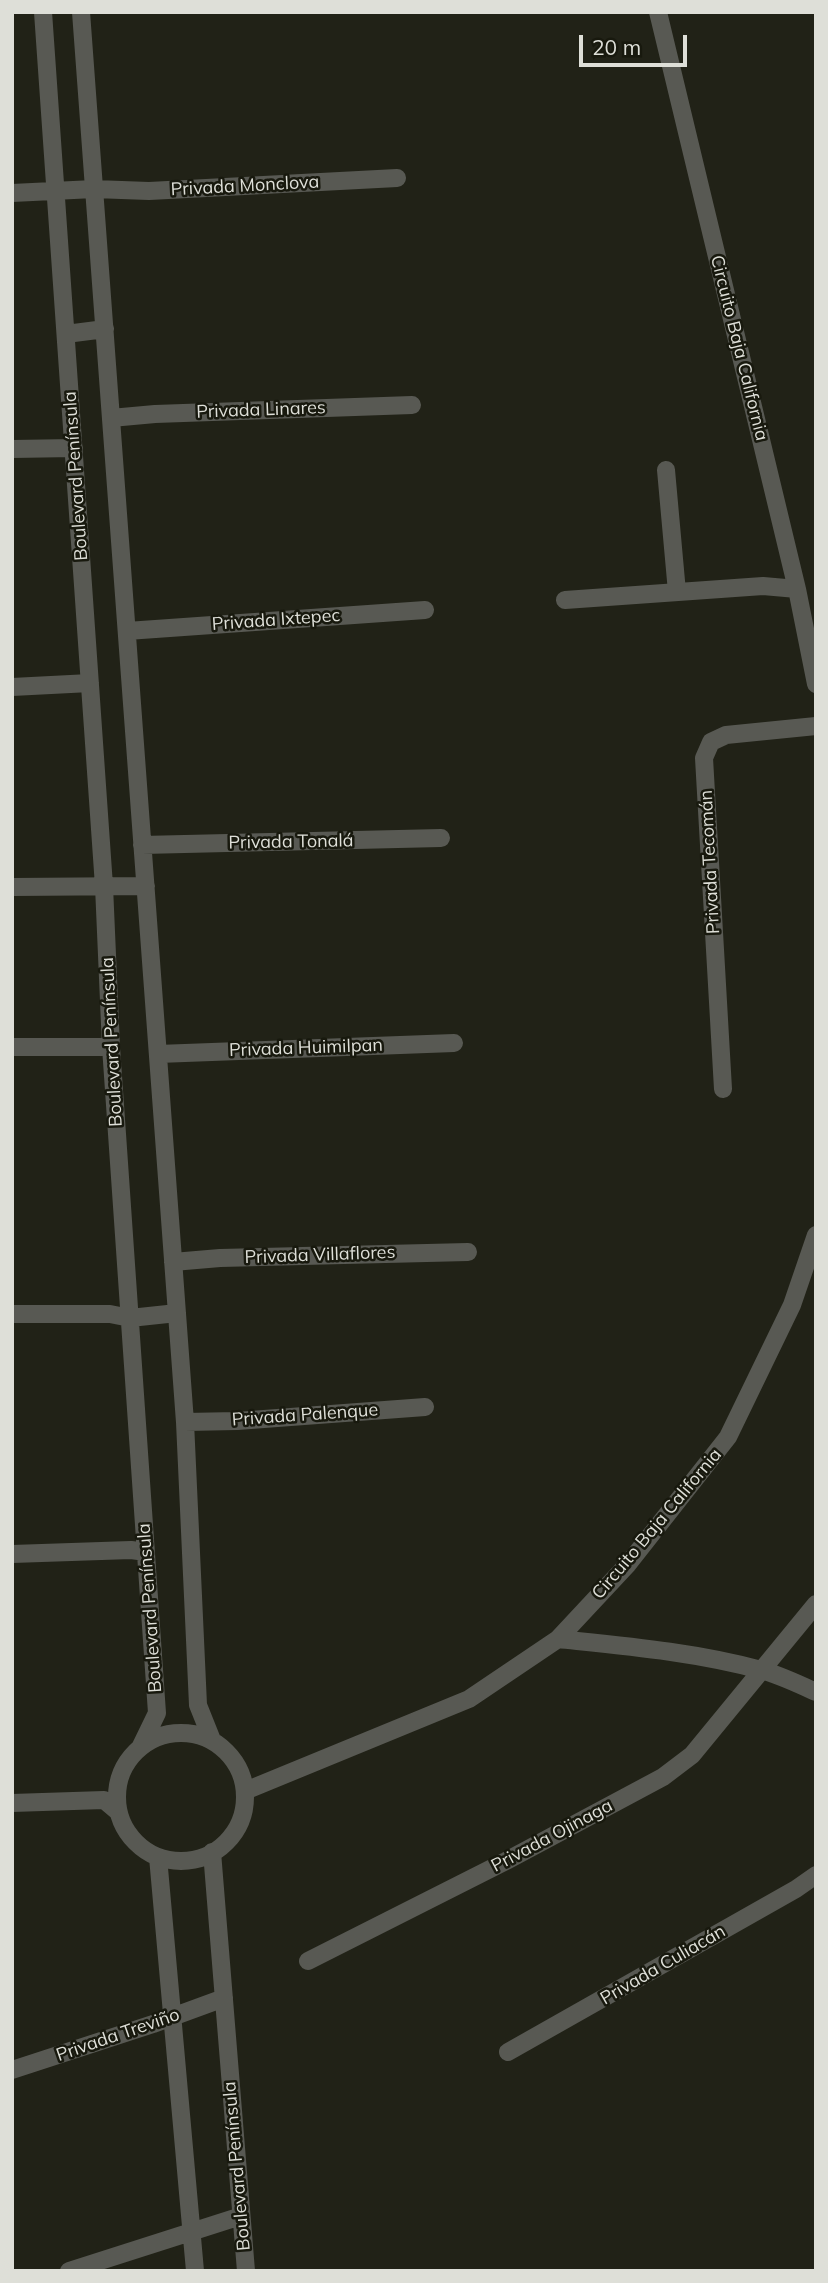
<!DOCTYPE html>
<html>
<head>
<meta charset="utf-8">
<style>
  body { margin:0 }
  #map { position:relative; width:828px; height:2283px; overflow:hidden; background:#212217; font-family:Mulish,sans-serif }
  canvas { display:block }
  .frame { position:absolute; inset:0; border:14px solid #dedfd8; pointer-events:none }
  .scale { position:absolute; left:579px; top:35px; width:108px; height:32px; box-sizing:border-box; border:4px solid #dedfd8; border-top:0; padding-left:9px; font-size:21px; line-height:24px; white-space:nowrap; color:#dedfd8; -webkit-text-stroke:5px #18190e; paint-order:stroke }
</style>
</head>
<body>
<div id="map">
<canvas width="828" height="2283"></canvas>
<div class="frame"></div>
<div class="scale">20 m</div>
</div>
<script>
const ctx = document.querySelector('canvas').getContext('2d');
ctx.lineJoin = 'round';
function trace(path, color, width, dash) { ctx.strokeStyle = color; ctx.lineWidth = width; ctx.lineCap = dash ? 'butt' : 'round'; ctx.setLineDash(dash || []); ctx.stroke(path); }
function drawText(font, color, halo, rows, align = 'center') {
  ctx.font = font + ' Mulish,sans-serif'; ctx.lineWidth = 5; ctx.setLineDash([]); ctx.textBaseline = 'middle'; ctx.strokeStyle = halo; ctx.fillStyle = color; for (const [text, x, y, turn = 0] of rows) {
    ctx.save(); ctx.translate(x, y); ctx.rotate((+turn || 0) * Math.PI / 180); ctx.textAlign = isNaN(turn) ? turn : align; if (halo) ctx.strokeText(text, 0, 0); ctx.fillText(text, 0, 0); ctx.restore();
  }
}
trace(new Path2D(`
  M43 12 104 886 111 1047 157 1713 141 1746
  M81 12 185 1422 198 1705 212 1740
  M658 12 797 589 816 684
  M12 193 94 189 149 191 397 178
  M66 334 105 329
  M111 418 155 414 412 405
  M12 449 74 448
  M666 470 677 592
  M565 600 763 586 797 589
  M127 631 425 610
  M12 687 90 683
  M142 845 441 838
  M12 887 146 886
  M12 1047H111
  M158 1054 454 1043
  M723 1089 704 758 711 742 726 735 816 726
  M173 1262 220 1258 468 1252
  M12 1314H110L130 1318 177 1313
  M185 1422 237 1421 425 1407
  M12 1554 131 1550 146 1552
  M558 1639C625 1646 695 1652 761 1670 780 1675 798 1684 816 1692
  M117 1797a64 64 0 1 1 128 0a64 64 0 1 1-128 0Z
  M245 1791 469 1699 558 1639 628 1564 728 1437 792 1305 816 1235
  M12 1803 104 1800 117 1811
  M212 1852 246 2271
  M158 1857 195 2271
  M308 1961 506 1861 663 1777 692 1755 816 1604
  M508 2052 796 1889 816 1875
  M12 2070 153 2024 224 1998
  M69 2271 241 2216`), '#585953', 18);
drawText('18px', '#dedfd8', '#18190e', [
  ["Privada Monclova",245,186,-3],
  ["Circuito Baja California",739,348,76],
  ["Privada Linares",261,410,-2],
  ["Boulevard Península",76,476,-94],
  ["Privada Ixtepec",276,620,-4],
  ["Privada Tonalá",291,842,-1],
  ["Privada Tecomán",710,862,-93],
  ["Boulevard Península",112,1042,-93],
  ["Privada Huimilpan",306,1048,-2],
  ["Privada Villaflores",320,1255,-2],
  ["Privada Palenque",305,1415,-4],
  ["Circuito Baja California",657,1524,-50],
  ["Boulevard Península",150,1608,-94],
  ["Privada Ojinaga",552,1836,-28],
  ["Privada Culiacán",663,1965,-30],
  ["Privada Treviño",118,2035,-19],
  ["Boulevard Península",237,2166,-95]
]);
</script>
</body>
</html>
